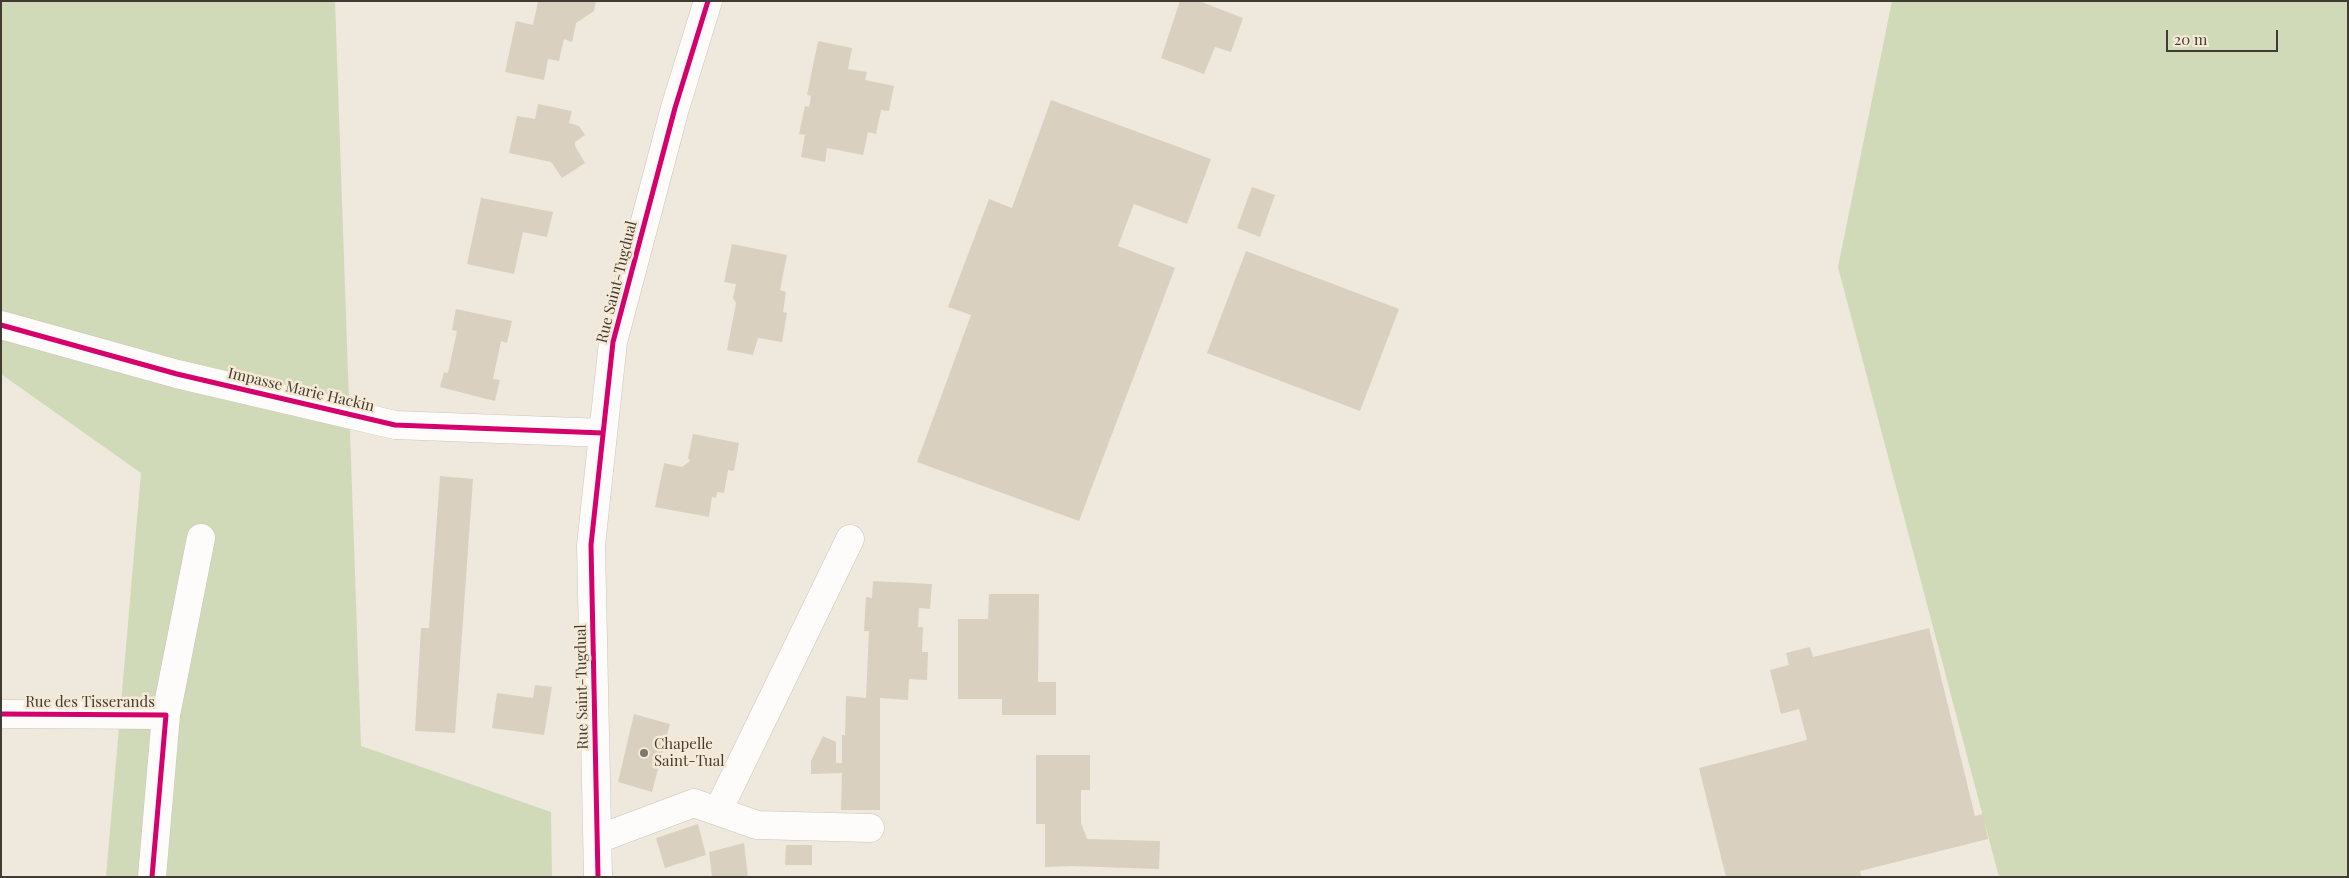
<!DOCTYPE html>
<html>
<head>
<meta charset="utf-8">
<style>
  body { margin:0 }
  #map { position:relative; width:2349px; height:878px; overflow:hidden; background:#efe8dd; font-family:"Playfair Display",serif }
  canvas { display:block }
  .frame { position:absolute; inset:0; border:2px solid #403b33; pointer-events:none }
  .scale { position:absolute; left:2166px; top:30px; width:112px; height:22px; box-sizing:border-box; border:2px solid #403b33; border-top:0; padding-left:6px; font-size:15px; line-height:18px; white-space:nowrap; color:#403b33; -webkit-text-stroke:4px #f6ead6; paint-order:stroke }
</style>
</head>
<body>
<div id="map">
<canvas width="2349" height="878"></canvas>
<div class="frame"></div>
<div class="scale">20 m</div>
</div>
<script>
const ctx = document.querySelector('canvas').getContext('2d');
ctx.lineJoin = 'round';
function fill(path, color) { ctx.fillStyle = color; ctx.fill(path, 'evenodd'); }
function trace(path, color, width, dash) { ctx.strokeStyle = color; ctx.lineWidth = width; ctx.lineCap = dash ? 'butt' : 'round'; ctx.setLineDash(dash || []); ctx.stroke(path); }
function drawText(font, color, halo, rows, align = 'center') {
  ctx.font = font + ' "Playfair Display",serif'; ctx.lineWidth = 5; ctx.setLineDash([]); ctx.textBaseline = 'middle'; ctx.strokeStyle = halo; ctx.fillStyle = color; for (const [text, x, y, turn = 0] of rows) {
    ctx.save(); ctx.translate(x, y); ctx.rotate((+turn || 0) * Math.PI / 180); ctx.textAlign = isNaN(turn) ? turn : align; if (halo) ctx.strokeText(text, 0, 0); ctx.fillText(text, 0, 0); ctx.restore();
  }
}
fill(new Path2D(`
  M1 1H335L361 746 551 812 552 877H106L141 473 1 374Z
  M1892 1H2348V877H1999L1838 267Z`), '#d0dab8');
fill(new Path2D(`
  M538 1H596L594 11 576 23 572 42 564 39 559 61 548 59 544 80 505 72 516 21 533 25Z
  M1180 1H1199L1243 18 1231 52 1215 47 1204 74 1161 58Z
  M818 41 852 48 848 69 867 72 865 80 894 86 889 111 881 110 876 134 868 132 863 155 827 148 825 162 801 157 805 135 799 134 805 106 809 107 811 96 807 95Z
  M1051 100 1211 159 1187 224 1134 204 1118 246 1175 268 1079 521 917 462 971 315 948 307 989 199 1012 208Z
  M538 104 572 111 569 123 579 126 585 135 575 142V146L585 163 562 178 551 162 509 153 517 116 535 119Z
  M1252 187 1275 195 1260 237 1237 228Z
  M481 198 553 212 547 237 523 232 514 274 467 264Z
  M732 244 787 255 780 290 786 292 783 312 787 313 782 342 758 338 753 355 727 350 736 303 733 298 736 284 724 282Z
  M1246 251 1399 309 1360 411 1207 353Z
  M456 309 512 321 507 343 501 341 493 379 500 380 495 401 440 387 444 372 448 373 457 331 452 330Z
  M693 434 739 443 734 471 728 470 724 493 717 492 716 498 712 497 709 517 655 507 664 463 682 467 690 461 688 458Z
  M440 476 473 479 455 733 415 731 421 628H429Z
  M873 581 932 584 930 609 919 608 918 627H923L922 652H928L927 680 909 679 908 700 880 698V810H841L842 773 811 774V761L823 736 836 742V763H842V735H845L846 696 866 698 869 631H864L866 597 872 598Z
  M989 594H1039L1038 682H1056V715H1002V699H958V619H988Z
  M1929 628 1975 816 1983 814 1988 839 1860 871 1861 877H1726L1699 768 1807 740 1799 709 1781 714 1770 670 1789 665 1786 653 1810 647 1813 657Z
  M535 685 552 687 544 735 492 728 497 693 533 698Z
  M634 714 670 724 652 792 618 782Z
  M1036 755H1090V790H1081V823L1087 839 1160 841 1159 869 1072 866 1045 867V824H1036Z
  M698 824 706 855 665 868 656 838Z
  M744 843 748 877H712L709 852Z
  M786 845H812V865H785Z`), '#dad0c0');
const minor = new Path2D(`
  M1 325 177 374 395 425 603 433
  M1 714 166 715 152 877
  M166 715 201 538
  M718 811 850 539
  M598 839 694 803 757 825 870 828
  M598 877 591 545 613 342 675 108 708 1`);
trace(minor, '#cac5bc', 29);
trace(minor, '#fdfcfa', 28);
trace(new Path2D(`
  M1 325 177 374 395 425 603 433
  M1 714 166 715 152 877
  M598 877 591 545 613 342 675 108 708 1`), '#d6006c', 5);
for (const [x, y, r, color] of [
  [644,753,5,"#7d786e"]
]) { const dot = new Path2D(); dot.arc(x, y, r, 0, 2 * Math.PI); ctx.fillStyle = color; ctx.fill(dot); trace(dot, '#f6ead6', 2); }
drawText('15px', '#403b33', '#f6ead6', [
  ["Rue Saint-Tugdual",617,282,-76],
  ["Impasse Marie Hackin",301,390,13],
  ["Rue Saint-Tugdual",582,687,-91],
  ["Rue des Tisserands",90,702]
]);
drawText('15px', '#403b33', '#f6ead6', [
  ["Chapelle",654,744],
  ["Saint-Tual",654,761]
], 'left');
</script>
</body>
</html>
